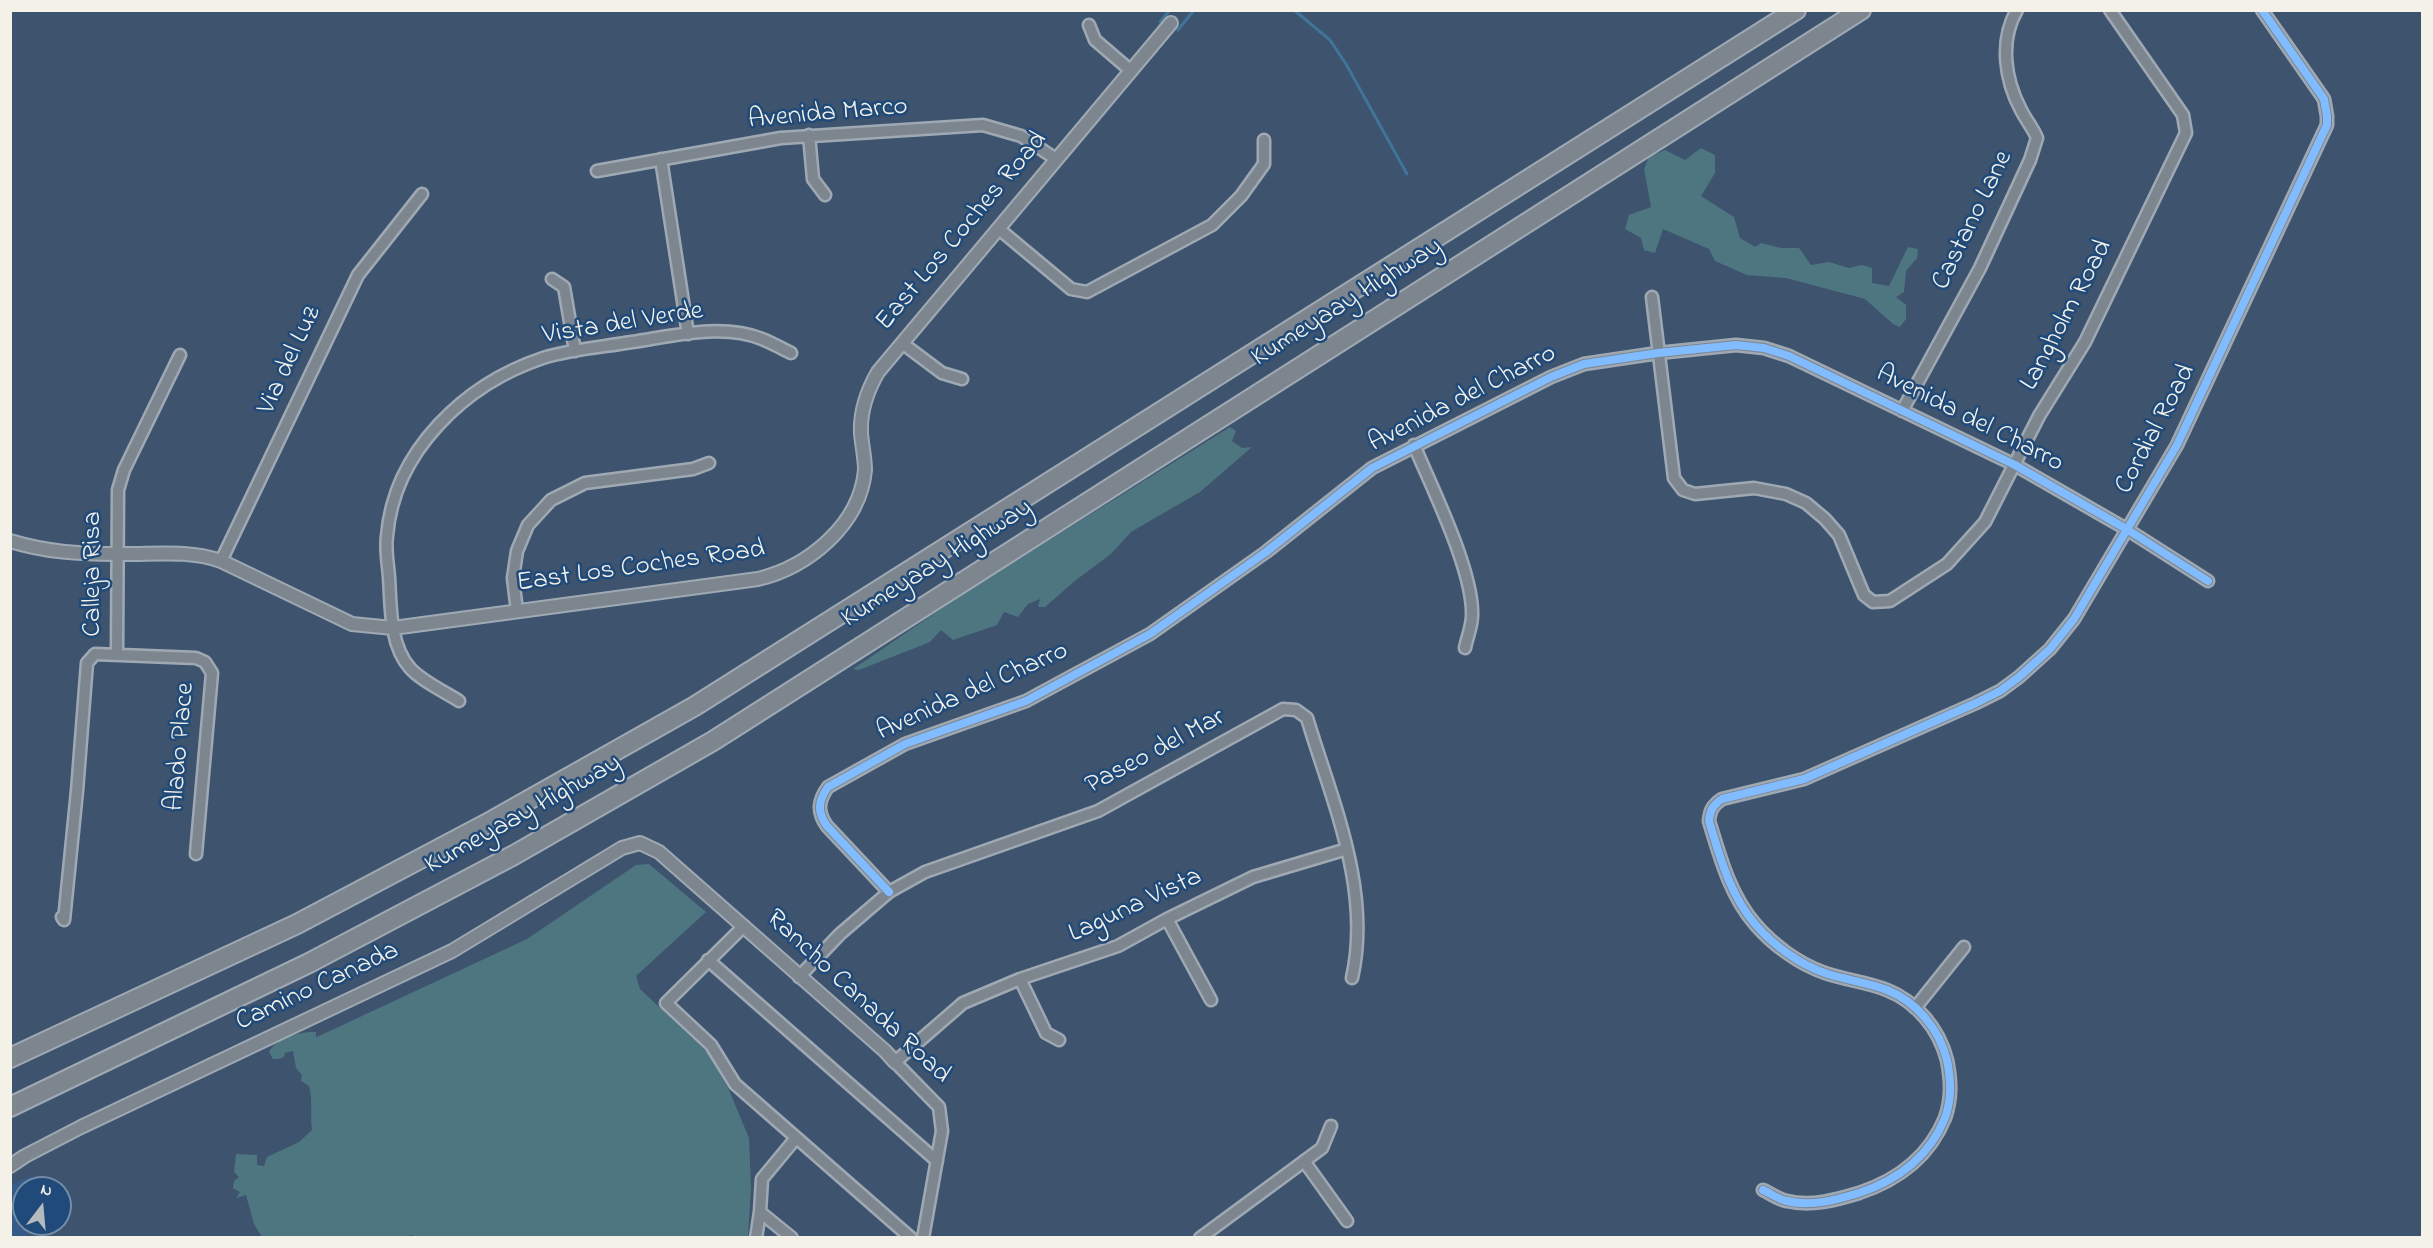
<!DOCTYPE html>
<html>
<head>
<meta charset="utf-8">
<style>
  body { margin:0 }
  #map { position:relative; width:2433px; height:1248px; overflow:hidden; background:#3d536e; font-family:"Indie Flower",sans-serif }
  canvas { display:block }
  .frame { position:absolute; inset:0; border:12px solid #f4f1e8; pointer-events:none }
  .north { position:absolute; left:12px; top:1176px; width:60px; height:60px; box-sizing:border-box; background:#1f4a7a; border:2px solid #748da6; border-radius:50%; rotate:16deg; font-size:16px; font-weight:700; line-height:24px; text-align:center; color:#f4f1e8 }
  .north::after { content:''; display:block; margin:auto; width:21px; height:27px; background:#b4babd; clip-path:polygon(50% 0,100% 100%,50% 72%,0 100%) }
</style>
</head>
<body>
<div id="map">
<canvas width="2433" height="1248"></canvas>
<div class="frame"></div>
<div class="north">N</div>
</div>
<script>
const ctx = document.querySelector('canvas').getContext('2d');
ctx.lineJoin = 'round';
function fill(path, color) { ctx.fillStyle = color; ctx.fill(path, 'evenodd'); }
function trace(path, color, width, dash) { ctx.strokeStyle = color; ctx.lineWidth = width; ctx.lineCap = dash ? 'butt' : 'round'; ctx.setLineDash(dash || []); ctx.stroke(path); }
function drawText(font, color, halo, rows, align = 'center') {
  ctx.font = font + ' "Indie Flower",sans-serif'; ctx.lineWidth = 5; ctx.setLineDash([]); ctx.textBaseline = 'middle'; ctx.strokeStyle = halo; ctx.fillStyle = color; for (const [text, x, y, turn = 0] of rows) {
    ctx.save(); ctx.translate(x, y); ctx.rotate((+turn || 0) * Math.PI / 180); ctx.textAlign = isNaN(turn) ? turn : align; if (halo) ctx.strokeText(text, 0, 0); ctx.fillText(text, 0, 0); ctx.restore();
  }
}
fill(new Path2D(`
  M32 1176 31 1188H24V1224H28L27 1237H11V1184Z`), '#375b88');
fill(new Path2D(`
  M1701 148 1715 155V173L1701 196 1734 217 1740 238 1755 247 1761 243 1781 248H1799L1811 265 1829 262 1849 268 1862 265 1872 268V283L1889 286 1908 247 1918 249 1917 258 1906 271 1904 292 1896 297 1906 305V319L1900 327 1893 324 1865 299 1786 278 1747 275 1715 261 1709 249 1663 229 1655 253 1644 250 1641 238 1625 229 1629 215 1651 207 1644 169 1649 157 1665 150 1685 160Z
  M1230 427 1236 431 1232 441 1242 448 1252 447 1200 492 1131 532 1111 554 1076 580 1045 607H1038L1040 599 1028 604 1018 617 1004 612 997 625 953 640 941 630 930 642 859 670 853 669 960 596Z
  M649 864 706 912 636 976 640 989 707 1052 729 1090 749 1138 751 1187 748 1237 414 1238 412 1235 400 1238 262 1237 254 1224 246 1195 236 1198 240 1192 233 1188 234 1181 239 1177 234 1172 236 1154 257 1155V1165L264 1166 267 1157 299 1142 312 1130C310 1115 313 1100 309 1086L301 1081 302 1075 296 1068 293 1051 285 1053 284 1057 279 1059H273L269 1052C276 1038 301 1031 316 1032V1037L319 1036 527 939 636 865Z`), '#4e7680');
trace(new Path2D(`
  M1294 10 1330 40 1346 64 1407 174
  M1160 22 1170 10
  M1178 30 1194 10`), '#407499', 3);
const minor = new Path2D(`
  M1089 25 1095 40 1130 70
  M809 135 813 179 825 195
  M661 159 688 334
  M597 171 781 138 983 125 1021 136 1056 159
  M999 229 1071 289 1087 292 1212 225 1241 196 1264 164V140
  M552 279 564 287 575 351
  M1652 297 1674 478 1683 490 1695 494 1754 488 1786 494 1806 503 1825 519 1839 535 1864 595 1873 602 1890 601 1947 564 1985 522 2039 416 2085 342 2186 133 2183 115 2110 10
  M902 343 942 373 962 379
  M1902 411 1980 268 2030 160 2037 138C2033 128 2026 120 2021 110 2005 80 1999 41 2017 10
  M1414 445C1432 488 1474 572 1472 616 1472 626 1467 638 1465 648
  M221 561 358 275 422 194
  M517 611 513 578 517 551 528 525 551 500 585 483 693 469 709 463
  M117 654 118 490 124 470 180 355
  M459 701C445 692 420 680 410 668 389 644 391 606 389 577 388 564 385 549 387 536 394 451 465 384 543 358 571 349 603 347 632 342 673 336 722 323 762 339 772 343 781 348 791 353
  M889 892 827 826C817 812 818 801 828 787L905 744 1026 701 1150 634 1266 552 1372 468 1551 377 1584 364 1658 353 1736 345 1764 348 1789 356 2015 465 2128 530 2208 581
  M62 917 64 920 77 791 87 663 95 654 196 658 205 662 212 673 196 854
  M1167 919 1211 1000
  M744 926 666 1003 711 1045 735 1084 911 1238
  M708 960 937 1161
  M799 977 840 934 889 892 925 872 1098 811 1283 709 1296 710 1307 718C1332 801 1372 890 1352 978
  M1020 979 1046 1033 1059 1040
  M1915 1008 1964 947
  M1304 1161 1347 1221
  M1763 1190C1770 1193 1779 1200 1787 1201 1811 1207 1836 1200 1859 1193 1898 1180 1929 1157 1945 1118 1952 1098 1951 1080 1947 1060 1939 1029 1917 1002 1887 990 1867 982 1845 980 1825 973 1799 964 1773 945 1755 924 1730 895 1720 857 1709 821 1710 810 1713 805 1722 799L1804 779 1976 703 2000 691 2019 677 2050 649 2074 619 2177 445 2327 125V116L2324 99 2262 10
  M756 1238 760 1212
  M792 1238 760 1212 762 1179 796 1138
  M923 1238 942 1131 939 1107 895 1062 963 1003 1020 979 1118 946 1167 919 1253 877 1347 849
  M1200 1238 1322 1148 1331 1126`);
const tertiary = new Path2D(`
  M10 541C46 552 79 554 116 554 152 555 186 549 221 561L352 624 393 628 758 579C808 567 860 525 865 470 865 458 862 446 861 433 860 410 867 391 878 372L1171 23
  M10 1166 25 1156 81 1127 452 951 622 848 640 843 659 852 885 1051 895 1062`);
const motorway = new Path2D(`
  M10 1058 297 924 486 824 695 706 1796 10
  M10 1107 309 963 514 855 713 741 1861 10`);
trace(minor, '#9fa9b3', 15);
trace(tertiary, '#9fa9b3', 16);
trace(motorway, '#9fa9b3', 22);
trace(minor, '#7d868f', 10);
trace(tertiary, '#7d868f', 12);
trace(motorway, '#7d868f', 18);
trace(new Path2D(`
  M889 892 827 826C817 812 818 801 828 787L905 744 1026 701 1150 634 1266 552 1372 468 1551 377 1584 364 1658 353 1736 345 1764 348 1789 356 2015 465 2128 530 2208 581
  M1763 1190C1770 1193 1779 1200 1787 1201 1811 1207 1836 1200 1859 1193 1898 1180 1929 1157 1945 1118 1952 1098 1951 1080 1947 1060 1939 1029 1917 1002 1887 990 1867 982 1845 980 1825 973 1799 964 1773 945 1755 924 1730 895 1720 857 1709 821 1710 810 1713 805 1722 799L1804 779 1976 703 2000 691 2019 677 2050 649 2074 619 2177 445 2327 125V116L2324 99 2262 10`), '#80bcff', 8);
drawText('27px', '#f4f1e8', '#1f4a7a', [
  ["Avenida Marco",828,115,-5],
  ["Castano Lane",1974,221,-64],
  ["East Los Coches Road",963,232,-50],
  ["Kumeyaay Highway",1348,304,-32],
  ["Langholm Road",2068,316,-62],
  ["Vista del Verde",623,325,-9],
  ["Via del Luz",291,361,-65],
  ["Avenida del Charro",1463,400,-27],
  ["Avenida del Charro",1969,420,27],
  ["Cordial Road",2157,430,-62],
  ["Kumeyaay Highway",938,565,-32],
  ["East Los Coches Road",641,568,-8],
  ["Calleja Risa",95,574,-90],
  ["Avenida del Charro",973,693,-24],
  ["Alado Place",182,747,-85],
  ["Paseo del Mar",1156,753,-28],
  ["Kumeyaay Highway",524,816,-29],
  ["Laguna Vista",1136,907,-25],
  ["Camino Canada",318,988,-25],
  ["Rancho Canada Road",857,998,43]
]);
</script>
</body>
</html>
